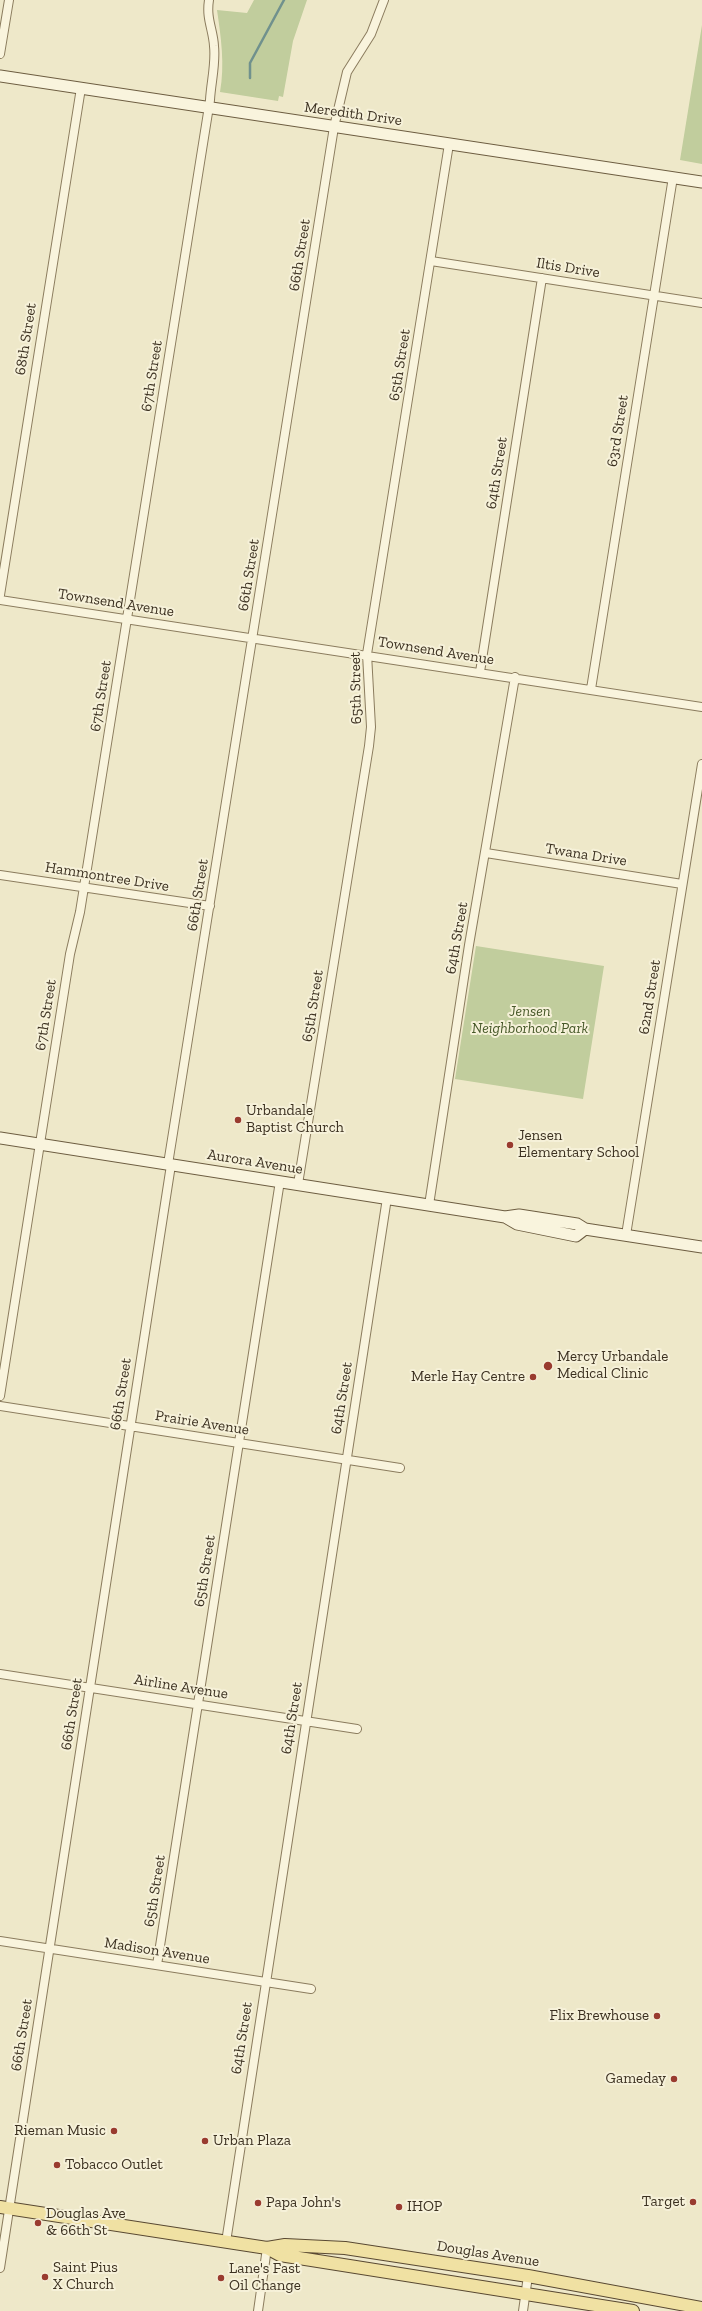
<!DOCTYPE html>
<html>
<head>
<meta charset="utf-8">
<style>
  body { margin:0 }
  canvas { display:block; background:#eee8c9 }
</style>
</head>
<body>
<canvas width="702" height="2311"></canvas>
<script>
const ctx = document.querySelector('canvas').getContext('2d');
ctx.lineJoin = 'round';
function fill(path, color) { ctx.fillStyle = color; ctx.fill(path, 'evenodd'); }
function trace(path, color, width, dash) { ctx.strokeStyle = color; ctx.lineWidth = width; ctx.lineCap = dash ? 'butt' : 'round'; ctx.setLineDash(dash || []); ctx.stroke(path); }
function drawText(font, color, halo, rows, align = 'center') {
  ctx.font = font + ' "Zilla Slab",serif'; ctx.lineWidth = 4; ctx.setLineDash([]); ctx.textBaseline = 'middle'; ctx.strokeStyle = halo; ctx.fillStyle = color; for (const [text, x, y, turn = 0] of rows) {
    ctx.save(); ctx.translate(x, y); ctx.rotate((+turn || 0) * Math.PI / 180); ctx.textAlign = isNaN(turn) ? turn : align; if (halo) ctx.strokeText(text, 0, 0); ctx.fillText(text, 0, 0); ctx.restore();
  }
}
fill(new Path2D(`
  M254 0H307L293 41 283 97 279 96 278 101 220 92C225 65 221 37 217 10L247 13Z
  M702 25V164L680 160Z
  M476 946 604 966 583 1099 455 1079Z`), '#c1cd9d');
trace(new Path2D(`
  M250 78V63L284 0`), '#70918d', 2.5);
const street = new Path2D(`
  M0 54 9 0
  M431 261 702 303
  M0 595 81 88
  M0 600 702 707
  M480 672 542 278
  M591 689 673 177
  M486 853 682 884
  M0 875 210 906
  M168 1164 334 127 347 72 371 34 384 0
  M298 1184 369 746 371 727 367 654 449 144
  M429 1205 469 945 515 677
  M626 1235 702 764
  M0 1396 70 954 80 912 210 100C211 82 216 64 214 46 213 29 206 19 209 0
  M0 1406 400 1468
  M0 1674 357 1729
  M0 1941 311 1989
  M157 1965 280 1181
  M226 2242 387 1198
  M0 2268 171 1165
  M258 2311 267 2248
  M523 2311 528 2276`);
const secondary = new Path2D(`
  M0 76 702 182
  M0 1138 505 1217 519 1215 577 1224 585 1229 702 1247
  M505 1217 517 1224 576 1236 585 1229`);
const primary = new Path2D(`
  M0 2207 267 2248 285 2245 345 2248 528 2276 702 2308
  M267 2248 280 2255 633 2311`);
trace(street, '#8b7c5e', 10);
trace(secondary, '#6d5d41', 13);
trace(primary, '#594932', 14);
trace(street, '#f9f4dd', 8);
trace(secondary, '#f9f4dd', 11);
trace(primary, '#f0e1a3', 12);
for (const [x, y, r, color] of [
  [238,1120,4,"#993b2f"],
  [510,1145,4,"#993b2f"],
  [548,1366,5,"#993b2f"],
  [533,1377,4,"#993b2f"],
  [657,2016,4,"#993b2f"],
  [674,2079,4,"#993b2f"],
  [114,2131,4,"#993b2f"],
  [205,2141,4,"#993b2f"],
  [57,2165,4,"#993b2f"],
  [693,2202,4,"#993b2f"],
  [258,2203,4,"#993b2f"],
  [399,2207,4,"#993b2f"],
  [38,2223,4,"#993b2f"],
  [45,2277,4,"#993b2f"],
  [221,2278,4,"#993b2f"]
]) { const dot = new Path2D(); dot.arc(x, y, r, 0, 2 * Math.PI); ctx.fillStyle = color; ctx.fill(dot); trace(dot, '#f6f1d9', 1.5); }
drawText('15px', '#3c3121', '#f6f1d9', [
  ["Meredith Drive",353,114,8],
  ["66th Street",300,255,-81],
  ["Iltis Drive",568,268,9],
  ["68th Street",26,339,-81],
  ["65th Street",400,365,-81],
  ["67th Street",152,376,-81],
  ["63rd Street",618,431,-81],
  ["64th Street",497,473,-81],
  ["66th Street",249,575,-81],
  ["Townsend Avenue",116,603,9],
  ["Townsend Avenue",436,651,9],
  ["65th Street",356,688,-91],
  ["67th Street",101,696,-81],
  ["Twana Drive",586,855,9],
  ["Hammontree Drive",107,877,9],
  ["66th Street",198,895,-81],
  ["64th Street",457,938,-80],
  ["62nd Street",650,997,-81],
  ["65th Street",313,1006,-81],
  ["67th Street",46,1015,-81],
  ["Aurora Avenue",255,1162,9],
  ["66th Street",121,1394,-81],
  ["64th Street",342,1398,-81],
  ["Prairie Avenue",202,1423,9],
  ["65th Street",205,1571,-81],
  ["Airline Avenue",181,1687,9],
  ["66th Street",72,1714,-81],
  ["64th Street",292,1718,-81],
  ["65th Street",155,1891,-81],
  ["Madison Avenue",157,1951,9],
  ["66th Street",22,2035,-81],
  ["64th Street",242,2038,-81],
  ["Douglas Avenue",488,2254,9]
]);
drawText('italic 15px', '#465828', '#f6f1d9', [
  ["Jensen",530,1012],
  ["Neighborhood Park",530,1029]
]);
drawText('15px', '#3c3121', '#f6f1d9', [
  ["Urbandale",246,1111],
  ["Baptist Church",246,1128],
  ["Jensen",518,1136],
  ["Elementary School",518,1153],
  ["Mercy Urbandale",557,1357],
  ["Medical Clinic",557,1374],
  ["Merle Hay Centre",525,1377,"right"],
  ["Flix Brewhouse",649,2016,"right"],
  ["Gameday",666,2079,"right"],
  ["Rieman Music",106,2131,"right"],
  ["Urban Plaza",213,2141],
  ["Tobacco Outlet",65,2165],
  ["Target",685,2202,"right"],
  ["Papa John's",266,2203],
  ["IHOP",407,2207],
  ["Douglas Ave",46,2214],
  ["& 66th St",46,2231],
  ["Saint Pius",53,2268],
  ["X Church",53,2285],
  ["Lane's Fast",229,2269],
  ["Oil Change",229,2286]
], 'left');
</script>
</body>
</html>
